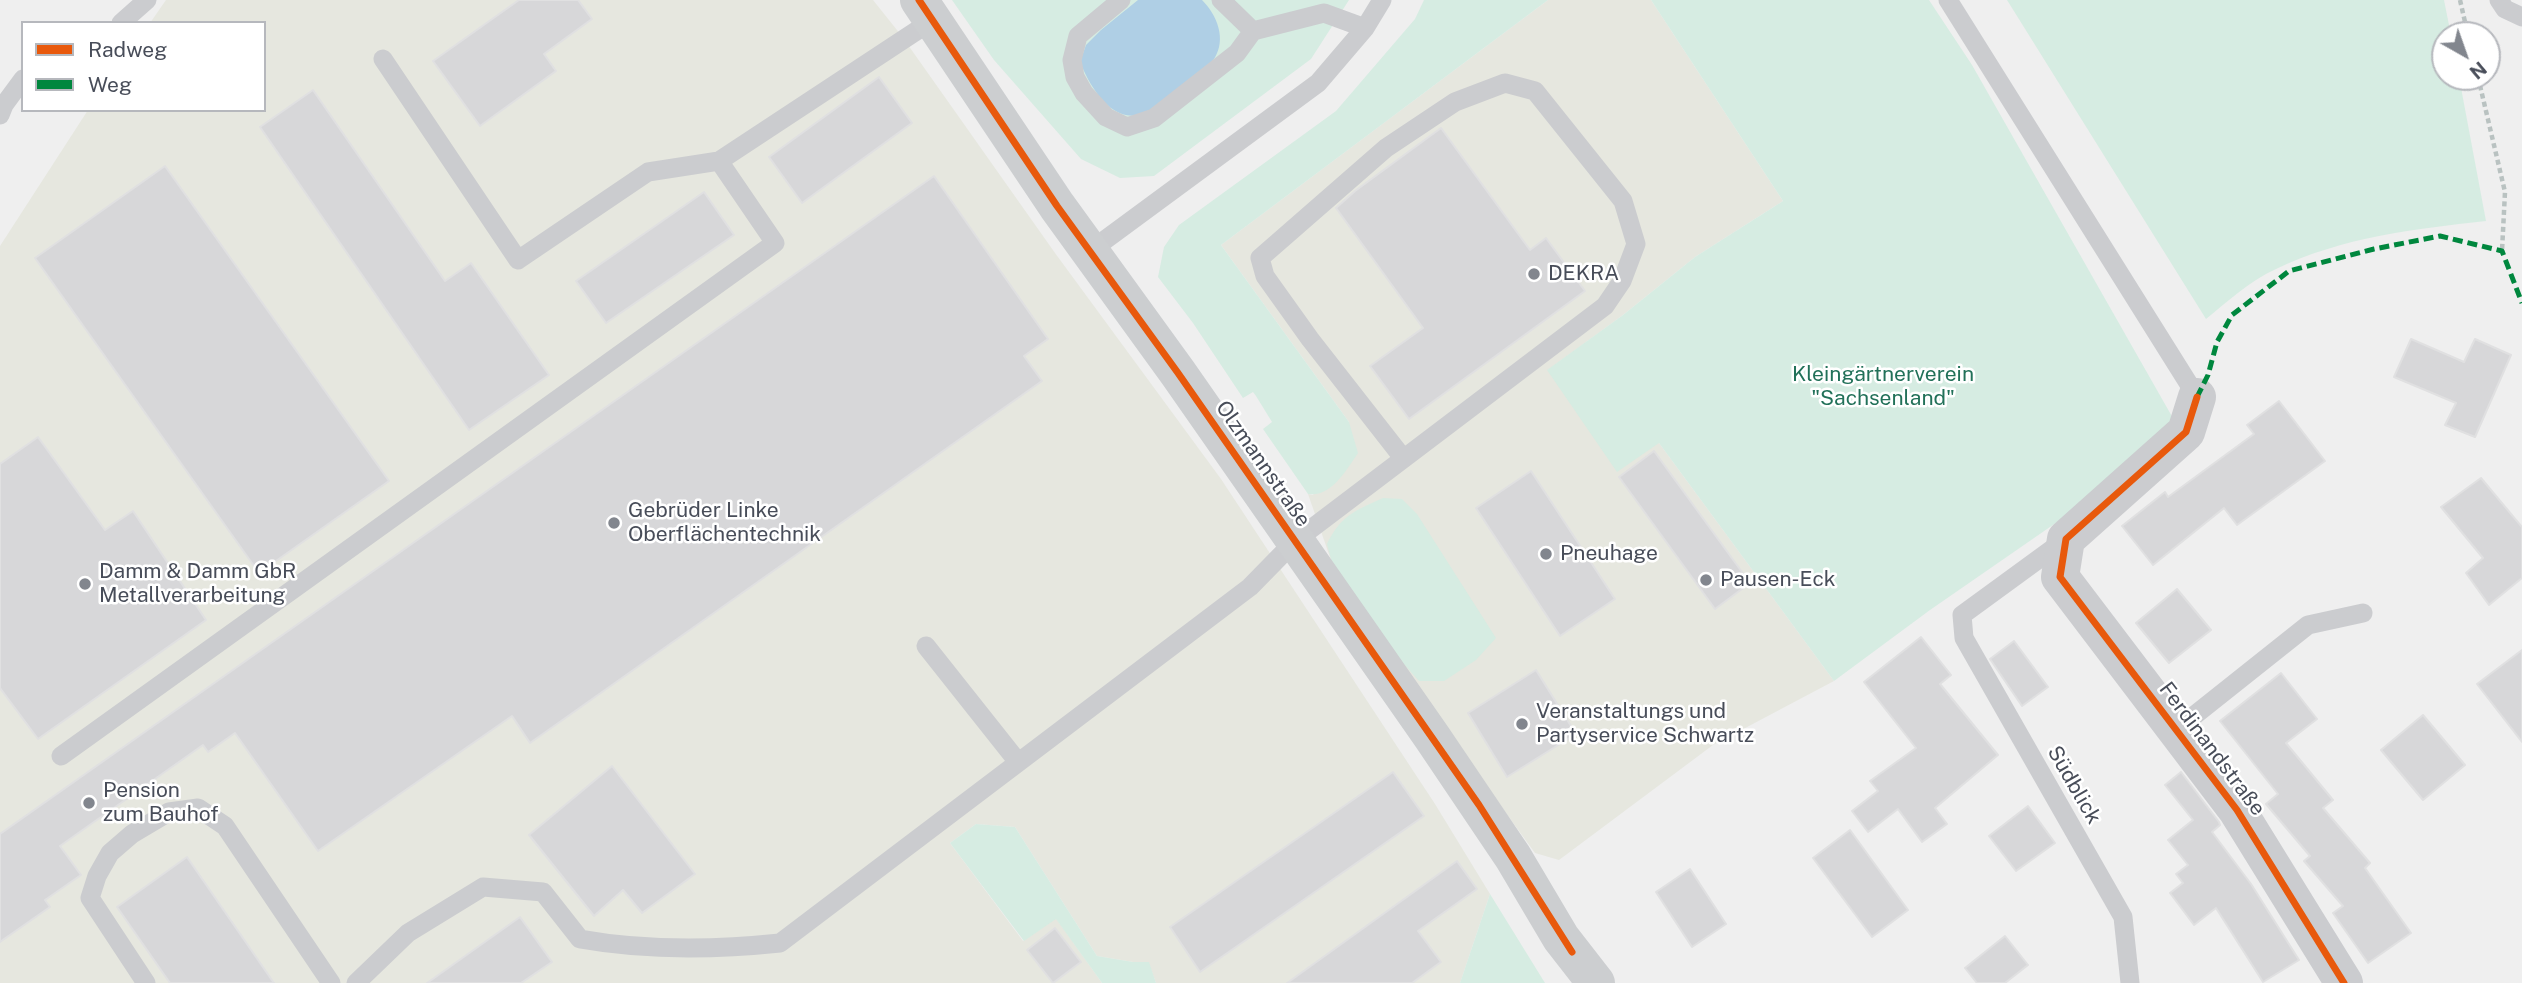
<!DOCTYPE html>
<html>
<head>
<meta charset="utf-8">
<style>
  body { margin:0 }
  #map { position:relative; width:2522px; height:983px; overflow:hidden; background:#efefef; font-family:"Public Sans",sans-serif }
  canvas { display:block }
  .legend { position:absolute; left:21px; top:21px; width:245px; height:91px; box-sizing:border-box; background:#fff; border:2px solid #b6b8bd; margin:0; padding:9px 12px; list-style:none; font-size:21px; color:#484d59 }
  .legend li { display:flex; align-items:center; gap:14px; height:35px }
  .legend b { width:35px; border:2px solid #b6b8bd }
  .north { position:absolute; left:2431px; top:21px; width:70px; height:70px; box-sizing:border-box; background:#fff; border:2px solid #b6b8bd; border-radius:50%; rotate:140deg; font-size:19px; font-weight:700; line-height:28px; text-align:center; color:#484d59 }
  .north::after { content:''; display:block; margin:auto; width:24px; height:32px; background:#82868e; clip-path:polygon(50% 0,100% 100%,50% 72%,0 100%) }
</style>
</head>
<body>
<div id="map">
<canvas width="2522" height="983"></canvas>
<ul class="legend">
<li><b style="height:9px;background:#e8590c"></b>Radweg</li>
<li><b style="height:9px;background:#00873e"></b>Weg</li>
</ul>
<div class="north">N</div>
</div>
<script>
const ctx = document.querySelector('canvas').getContext('2d');
ctx.lineJoin = 'round';
function fill(path, color) { ctx.fillStyle = color; ctx.fill(path, 'evenodd'); }
function trace(path, color, width, dash) { ctx.strokeStyle = color; ctx.lineWidth = width; ctx.lineCap = dash ? 'butt' : 'round'; ctx.setLineDash(dash || []); ctx.stroke(path); }
function drawText(font, color, halo, rows, align = 'center') {
  ctx.font = font + ' "Public Sans",sans-serif'; ctx.lineWidth = 5; ctx.setLineDash([]); ctx.textBaseline = 'middle'; ctx.strokeStyle = halo; ctx.fillStyle = color; for (const [text, x, y, turn = 0] of rows) {
    ctx.save(); ctx.translate(x, y); ctx.rotate((+turn || 0) * Math.PI / 180); ctx.textAlign = isNaN(turn) ? turn : align; if (halo) ctx.strokeText(text, 0, 0); ctx.fillText(text, 0, 0); ctx.restore();
  }
}
fill(new Path2D(`
  M166 0H873L901 35 1055 253 1221 479 1435 804 1490 894 1460 983H1156L1148 962H1133L1097 956 1015 827 976 824 950 843 1023 941 1056 918 1102 983H0V246L88 110H264V23H150Z
  M1548 0H1651L1783 201 1695 257 1623 315 1548 370 1659 443 1834 681 1713 745 1559 860 1535 853 1394 659 1332 563 1308 494 1313 495 1349 422 1221 245Z`), '#e6e7df');
fill(new Path2D(`
  M952 0H1349L1311 59 1154 176 1120 178 1081 159 994 60Z
  M1424 0H1548L1221 245 1349 422 1358 453C1347 469 1331 498 1308 494L1263 429 1272 422 1256 396 1253 392 1243 398 1193 323 1158 277 1164 247 1179 225 1336 111 1415 19Z
  M1651 0H1929L1972 65 2178 427 2102 491 1930 610 1834 681 1659 443 1617 472 1547 370 1623 315 1695 257 1783 201Z
  M2007 0H2444L2451 35H2445V77H2459L2486 221C2414 229 2343 237 2276 269 2250 281 2228 301 2206 319Z
  M1383 498 1402 499 1417 514 1496 638 1476 660 1444 681H1419L1402 662 1332 563 1327 544C1341 515 1355 511 1383 498Z
  M976 824 1015 827 1097 956 1133 962H1149L1156 983H1102L1056 919 1024 941 950 843Z
  M1490 894 1545 983H1460Z`), '#d6ece2');
fill(new Path2D(`
  M1138 0H1202C1217 15 1227 39 1214 59 1206 71 1187 81 1176 90 1168 96 1159 104 1150 110 1116 131 1091 89 1080 62L1086 45 1101 30Z`), '#afcfe5');
const building = new Path2D(`
  M519 0H578L592 19 544 54 556 71 480 126 433 61Z
  M879 77 912 123 802 203 769 157Z
  M313 90 445 281 471 263 549 375 469 430 260 127Z
  M1441 128 1530 250 1546 238 1585 291 1409 419 1370 366 1423 328 1336 208 1355 191Z
  M165 166 389 481 259 573 35 258Z
  M934 176 1048 339 1024 356 1042 381 530 743 512 716 318 851 235 733 208 752 203 745 60 846 81 875 45 900 50 907 0 942V834Z
  M704 192 734 235 606 323 576 281Z
  M2411 339 2464 362 2475 339 2511 355 2475 437 2445 425 2456 403 2394 377Z
  M2279 401 2325 461 2237 525 2224 508 2153 565 2122 526 2165 492 2168 497 2254 434 2247 425Z
  M38 437 105 530 133 511 206 620 38 739 0 688V464Z
  M1654 451 1750 583 1715 609 1619 477Z
  M1531 471 1615 599 1560 636 1476 508Z
  M2481 478 2522 527V578L2489 605 2466 573 2483 558 2441 507Z
  M2177 589 2211 630 2169 663 2136 623Z
  M1921 637 1951 675 1940 684 1998 755 1935 808 1947 824 1922 842 1898 809 1868 832 1852 811 1878 791 1870 781 1916 748 1864 682Z
  M2014 641 2048 687 2022 706 1990 659Z
  M2522 650V742L2477 684Z
  M1536 670 1576 734 1507 777 1468 713Z
  M2281 673 2317 719 2286 743 2333 800 2323 808 2370 863 2365 868 2411 933 2368 963 2333 913 2343 906 2304 861 2310 856 2266 804 2278 794 2220 721Z
  M2423 715 2465 765 2423 800 2381 750Z
  M612 766 695 874 642 913 623 890 594 916 529 835Z
  M1393 772 1424 816 1200 972 1170 927Z
  M2181 772 2219 822 2220 825 2212 832 2251 884 2299 960 2263 982 2216 908 2194 925 2170 893 2183 883 2176 874 2188 865 2168 840 2193 820 2165 785Z
  M2028 806 2055 843 2016 871 1989 836Z
  M1850 830 1908 910 1872 937 1813 858Z
  M187 857 274 983H170L117 907Z
  M1457 861 1477 889 1418 931 1441 962 1412 983H1287Z
  M1690 869 1726 924 1692 947 1656 892Z
  M520 917 552 962 521 983H427Z
  M1055 928 1081 962 1053 983 1027 950Z
  M2005 936 2028 965 2005 983H1977L1965 968Z`);
fill(building, '#d7d7d9');
trace(building, '#e0e0e1', 2);
trace(new Path2D(`
  M2460 0 2468 35
  M2478 77 2505 192 2502 251`), '#b9c2c1', 4.5, [5, 3.5]);
trace(new Path2D(`
  M1121 0 1078 36 1072 60 1075 77 1084 93 1106 117 1127 127 1154 118 1237 53 1253 31 1324 13 1365 28
  M1221 0 1253 31
  M1948 0 2197 397
  M2499 0 2505 9 2522 17
  M121 23 147 0
  M383 59 518 260 648 172 719 161 933 20
  M0 115 4 105 23 79
  M1090 251 1318 83 1365 28 1382 0
  M2062 542 1962 615 1964 638 2123 917 2130 983
  M926 646 1018 762
  M2176 730 2308 625 2363 613
  M61 756 775 243 719 161
  M146 983 90 898 97 876 110 853 132 834 169 812 198 808 225 826 331 983
  M356 983 408 933 483 887 543 892 580 939C647 951 713 950 780 943L1250 587 1295 541 1605 306 1622 281 1636 244 1623 201 1535 91 1505 83 1455 102 1386 148 1260 258 1265 276 1310 339 1403 458`), '#cbcccf', 19);
trace(new Path2D(`
  M2197 397 2186 432 2066 539 2060 577 2237 810 2344 983`), '#cbcccf', 38);
trace(new Path2D(`
  M919 0 1057 206 1178 373 1432 737 1513 857 1561 938 1596 983`), '#ccced0', 38);
trace(new Path2D(`
  M2197 397 2208 375 2217 342 2232 315 2289 271 2374 249 2440 236 2502 251 2522 303`), '#00873e', 5, [10, 5]);
trace(new Path2D(`
  M919 0 1057 206 1178 373 1479 805 1572 952
  M2197 397 2186 432 2066 539 2060 577 2237 810 2344 983`), '#e8590c', 7);
for (const [x, y, r, color] of [
  [1534,274,7,"#82868e"],
  [614,523,7,"#82868e"],
  [1546,554,7,"#82868e"],
  [1706,580,7,"#82868e"],
  [85,584,7,"#82868e"],
  [1522,724,7,"#82868e"],
  [89,803,7,"#82868e"]
]) { const dot = new Path2D(); dot.arc(x, y, r, 0, 2 * Math.PI); ctx.fillStyle = color; ctx.fill(dot); trace(dot, '#fff', 2.5); }
drawText('21px', '#484d59', '#fff', [
  ["DEKRA",1548,274],
  ["Gebrüder Linke",628,511],
  ["Oberflächentechnik",628,535],
  ["Pneuhage",1560,554],
  ["Damm & Damm GbR",99,572],
  ["Metallverarbeitung",99,596],
  ["Pausen-Eck",1720,580],
  ["Veranstaltungs und",1536,712],
  ["Partyservice Schwartz",1536,736],
  ["Pension",103,791],
  ["zum Bauhof",103,815]
], 'left');
drawText('21px', '#227159', '#fff', [
  ["Kleingärtnerverein",1883,375],
  ["\"Sachsenland\"",1883,399]
]);
drawText('21px', '#484d59', '#fff', [
  ["Olzmannstraße",1263,464,55],
  ["Ferdinandstraße",2212,749,53],
  ["Südblick",2074,785,60]
]);
</script>
</body>
</html>
